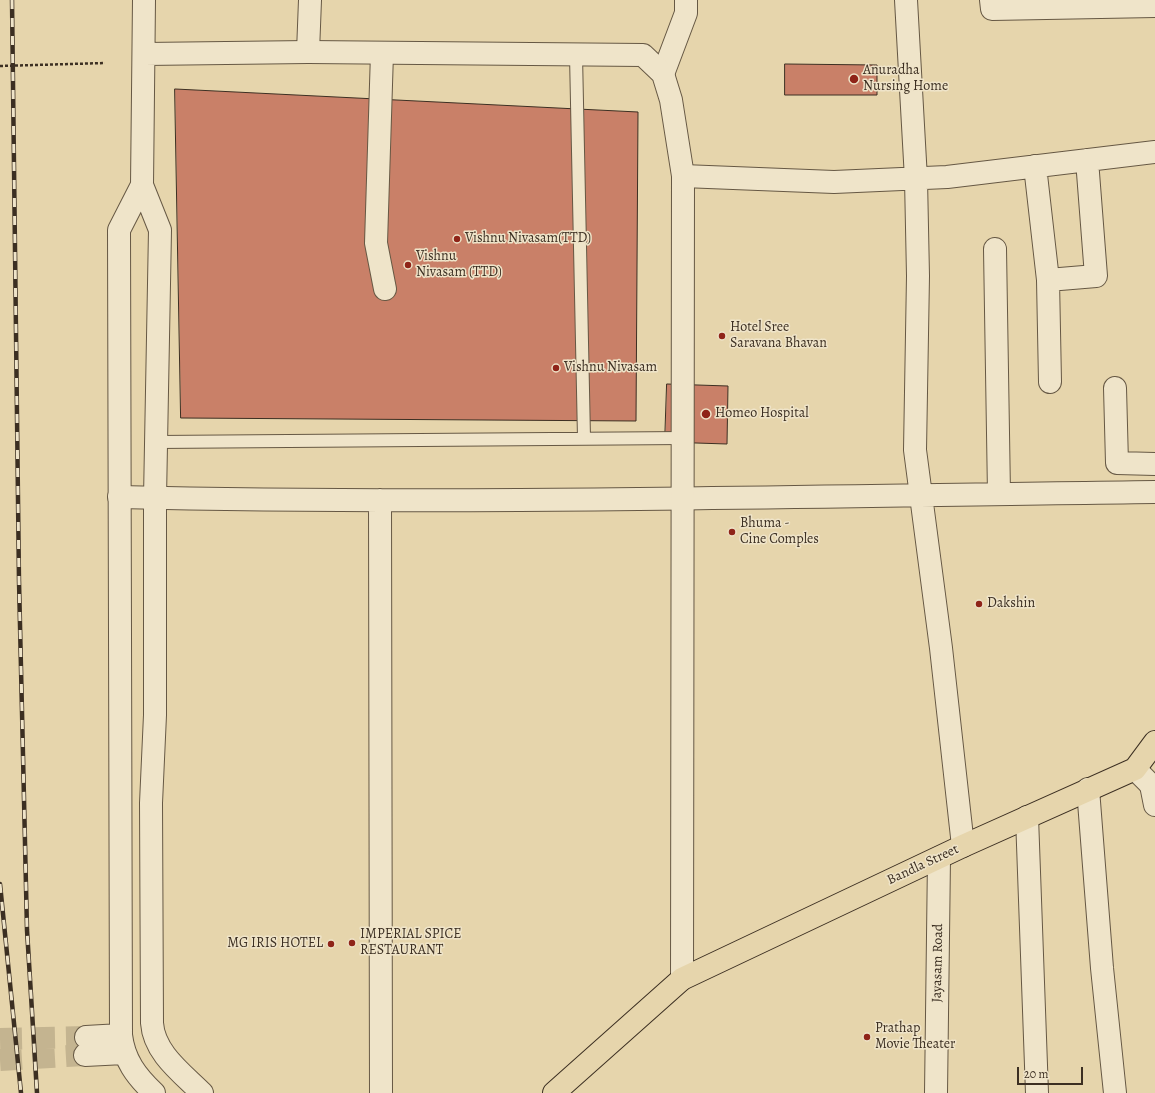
<!DOCTYPE html>
<html>
<head>
<meta charset="utf-8">
<style>
  body { margin:0 }
  #map { position:relative; width:1155px; height:1093px; overflow:hidden; background:#e6d5ac; font-family:Alegreya,serif }
  canvas { display:block }
  .scale { position:absolute; left:1017px; top:1067px; width:66px; height:18px; box-sizing:border-box; border:2px solid #3c2f22; border-top:0; padding-left:5px; font-size:12px; line-height:14px; white-space:nowrap; color:#3c2f22; -webkit-text-stroke:3px #efe4c9; paint-order:stroke }
</style>
</head>
<body>
<div id="map">
<canvas width="1155" height="1093"></canvas>
<div class="scale">20 m</div>
</div>
<script>
const ctx = document.querySelector('canvas').getContext('2d');
ctx.lineJoin = 'round';
function fill(path, color) { ctx.fillStyle = color; ctx.fill(path, 'evenodd'); }
function trace(path, color, width, dash) { ctx.strokeStyle = color; ctx.lineWidth = width; ctx.lineCap = dash ? 'butt' : 'round'; ctx.setLineDash(dash || []); ctx.stroke(path); }
function drawText(font, color, halo, rows, align = 'center') {
  ctx.font = font + ' Alegreya,serif'; ctx.lineWidth = 3; ctx.setLineDash([]); ctx.textBaseline = 'middle'; ctx.strokeStyle = halo; ctx.fillStyle = color; for (const [text, x, y, turn = 0] of rows) {
    ctx.save(); ctx.translate(x, y); ctx.rotate((+turn || 0) * Math.PI / 180); ctx.textAlign = isNaN(turn) ? turn : align; if (halo) ctx.strokeText(text, 0, 0); ctx.fillText(text, 0, 0); ctx.restore();
  }
}
const building = new Path2D(`
  M785 64 877 65V95H785Z
  M175 89 638 112 636 421 181 418Z
  M667 384 728 386 727 444 665 442Z`);
fill(building, '#c98068');
trace(building, '#3c2f22', 1);
trace(new Path2D(`
  M0 1039 86 1037
  M0 1060 85 1055`), '#c4b490', 22, [22, 11]);
const service = new Path2D(`
  M576 55 584 438
  M157 442 684 438`);
const minor = new Path2D(`
  M906 0 916 179 918 276 915 450 941 648 963 846
  M991 0 992 9 1155 6
  M308 52 310 0
  M382 53 376 243 385 289
  M663 74 686 13V0
  M1035 166 1048 280
  M683 176 834 182 947 177 1155 152
  M995 249 999 494
  M1050 382 1048 280 1096 276 1087 160
  M1115 388 1117 463 1155 464
  M119 497C464 505 810 496 1155 492
  M380 500 381 1093
  M1151 785 1155 805
  M1088 789 1102 968 1115 1093
  M1027 817 1037 1093
  M936 1093 939 858`);
const tertiary = new Path2D(`
  M144 0 142 185 160 230 155 498V715L151 803 152 1023C154 1053 182 1073 202 1093
  M145 54 308 52 643 55 663 74 671 100 683 176 682 979
  M142 185 119 230 121 1035C124 1060 136 1076 154 1093
  M1135 769 1151 785H1155
  M86 1037 121 1035
  M85 1055 124 1053`);
const primary = new Path2D(`
  M554 1093 682 979 963 846 1135 769 1155 742`);
trace(service, '#665844', 14);
trace(minor, '#665844', 24);
trace(tertiary, '#665844', 24);
trace(primary, '#3c2f22', 24);
trace(service, '#efe4c9', 12);
trace(minor, '#efe4c9', 22);
trace(tertiary, '#efe4c9', 22);
trace(primary, '#e6d5ac', 22);
const rail = new Path2D(`
  M12 0 19 581 27 930 37 1093
  M0 884 21 1093`);
trace(rail, '#3c2f22', 4.5);
trace(rail, '#efe4c9', 3, [9]);
trace(new Path2D(`
  M0 66 105 63`), '#3c2f22', 2.5, [3, 2]);
for (const [x, y, r, color] of [
  [854,79,5,"#8f2418"],
  [457,239,4,"#8f2418"],
  [408,265,4,"#8f2418"],
  [722,336,4,"#8f2418"],
  [556,368,4,"#8f2418"],
  [706,414,5,"#8f2418"],
  [732,532,4,"#8f2418"],
  [979,604,4,"#8f2418"],
  [352,943,4,"#8f2418"],
  [331,944,4,"#8f2418"],
  [867,1037,4,"#8f2418"]
]) { const dot = new Path2D(); dot.arc(x, y, r, 0, 2 * Math.PI); ctx.fillStyle = color; ctx.fill(dot); trace(dot, '#efe4c9', 1.5); }
drawText('14px', '#3c2f22', '#efe4c9', [
  ["Anuradha",863,71],
  ["Nursing Home",863,87],
  ["Vishnu Nivasam(TTD)",465,239],
  ["Vishnu",416,257],
  ["Nivasam (TTD)",416,273],
  ["Hotel Sree",730,328],
  ["Saravana Bhavan",730,344],
  ["Vishnu Nivasam",564,368],
  ["Homeo Hospital",715,414],
  ["Bhuma -",740,524],
  ["Cine Comples",740,540],
  ["Dakshin",987,604],
  ["IMPERIAL SPICE",360,935],
  ["RESTAURANT",360,951],
  ["MG IRIS HOTEL",323,944,"right"],
  ["Prathap",875,1029],
  ["Movie Theater",875,1045]
], 'left');
drawText('14px', '#3c2f22', '#efe4c9', [
  ["Bandla Street",923,865,-25],
  ["Jayasam Road",938,963,-89]
]);
</script>
</body>
</html>
